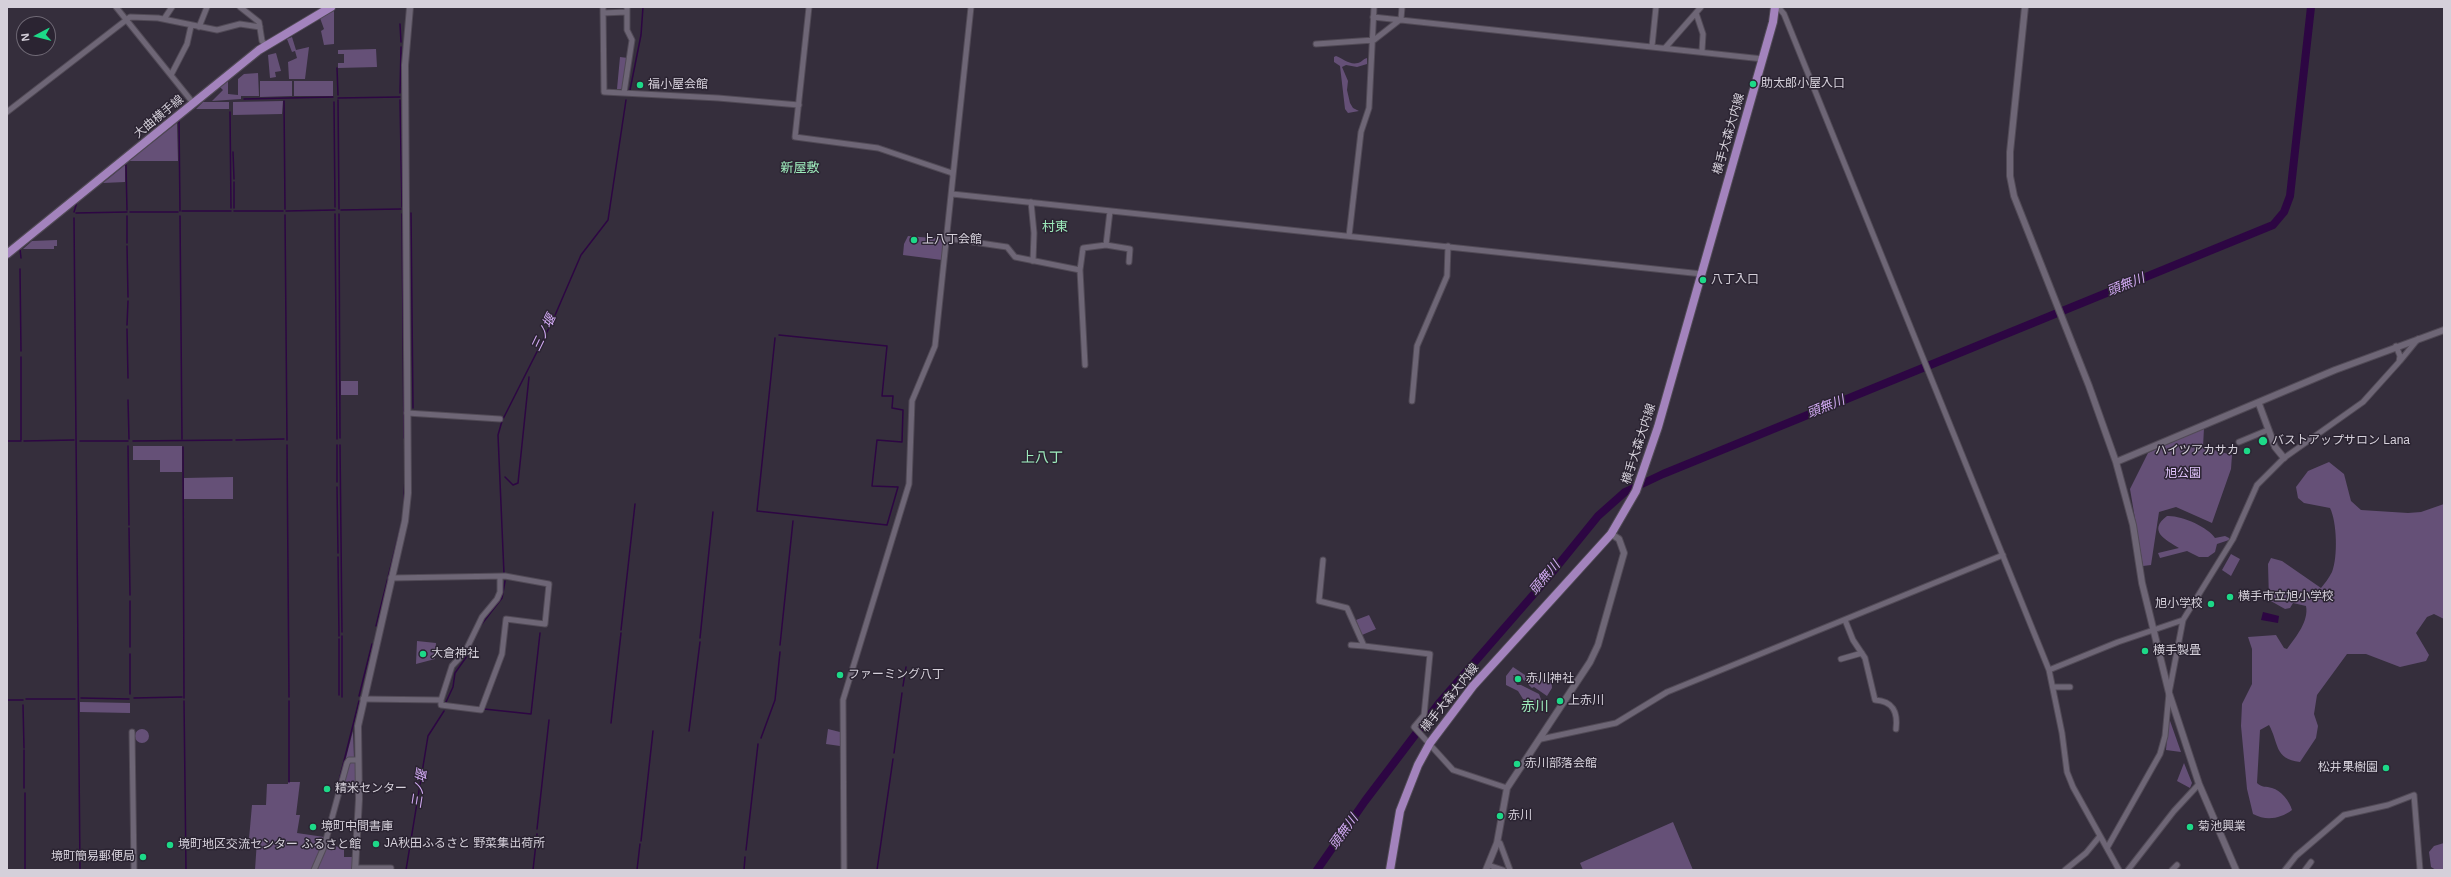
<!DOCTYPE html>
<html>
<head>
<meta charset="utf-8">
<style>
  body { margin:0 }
  #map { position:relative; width:2451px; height:877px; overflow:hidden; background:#352e3c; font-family:Arial,sans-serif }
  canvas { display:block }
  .frame { position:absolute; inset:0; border:8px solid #d5d0da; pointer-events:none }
  .north { position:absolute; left:16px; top:16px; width:40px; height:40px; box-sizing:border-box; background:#2b2432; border:1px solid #6f6975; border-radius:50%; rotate:263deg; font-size:11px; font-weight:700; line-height:16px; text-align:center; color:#d5d0da }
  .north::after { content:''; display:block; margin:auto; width:14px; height:18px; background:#1dd988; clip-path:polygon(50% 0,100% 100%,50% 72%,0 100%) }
</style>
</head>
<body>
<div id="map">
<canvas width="2451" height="877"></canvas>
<div class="frame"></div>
<div class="north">N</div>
</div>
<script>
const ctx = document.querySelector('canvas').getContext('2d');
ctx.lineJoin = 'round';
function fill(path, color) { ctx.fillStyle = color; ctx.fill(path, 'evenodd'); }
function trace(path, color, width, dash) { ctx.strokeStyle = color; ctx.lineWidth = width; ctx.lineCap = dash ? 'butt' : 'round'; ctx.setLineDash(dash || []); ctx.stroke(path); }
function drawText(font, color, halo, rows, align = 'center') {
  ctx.font = font + ' Arial,"Noto Sans JP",sans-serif'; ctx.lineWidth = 3; ctx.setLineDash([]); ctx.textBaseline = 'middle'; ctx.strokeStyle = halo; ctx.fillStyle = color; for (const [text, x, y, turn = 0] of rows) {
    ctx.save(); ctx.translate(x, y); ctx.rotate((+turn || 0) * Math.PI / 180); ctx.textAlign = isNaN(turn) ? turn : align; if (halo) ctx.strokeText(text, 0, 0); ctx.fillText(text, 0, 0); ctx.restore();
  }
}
fill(new Path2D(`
  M334 11V44L324 45 321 31 324 29 320 18Z
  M292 37 296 50 309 47 305 79H289L288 62 297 58 295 51 292 52 287 39Z
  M376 49 377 67 338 68V63H344V54H338V50Z
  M276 53 281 71 275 72 276 77 270 78 268 55Z
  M1336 56C1344 59 1349 65 1358 63 1362 62 1363 59 1367 58V64L1357 67 1346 65 1342 67 1348 81 1347 90 1350 103 1353 108 1359 111 1348 113 1345 109 1340 66 1334 62V57Z
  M620 57 628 58 622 89H617Z
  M258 73 259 96H241V99L212 101 223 90 220 87 228 81V94L238 95V79L244 74Z
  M260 81H292V96L260 97Z
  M294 81H333V96H294Z
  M283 101 282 114 233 115V102Z
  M203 102H229V109H196Z
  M177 123 178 161H129Z
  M125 165V182L103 183Z
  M908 236 944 239 942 260 903 255 904 244Z
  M57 240V246H54V249H23L32 241Z
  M341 381H358V395H341Z
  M2204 428 2203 447 2232 455 2231 469 2212 523 2176 507 2159 512 2151 565 2143 566 2130 489 2148 453Z
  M133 446H182V472H160V460H133Z
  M2329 462 2344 474 2351 501 2361 510 2408 513 2421 512 2444 504V619L2434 614 2427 617 2416 633 2429 655 2426 661 2400 667 2366 654H2347L2317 695 2314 714 2318 726 2316 738 2300 762C2274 759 2279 743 2269 725L2260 730 2257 783C2262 788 2266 786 2272 788 2281 790 2290 802 2292 810 2280 819 2266 821 2253 814L2247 789 2241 726 2242 704 2252 684V649L2248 637 2276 635 2284 648 2287 649C2296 637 2309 621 2306 606L2293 603 2290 608 2285 609 2269 600 2268 564 2271 558 2282 561 2321 588C2325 583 2329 578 2332 572 2338 557 2337 522 2330 508L2304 503 2298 498 2296 487 2308 471Z
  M233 477V499H184V478Z
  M2167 516C2181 515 2208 527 2215 538L2225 536 2229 538V540L2217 544 2215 552 2208 557H2199L2187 551 2160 558 2158 553 2179 548C2166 540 2147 531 2167 516Z
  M2231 554 2240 559 2231 576 2222 570Z
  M1369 615 1376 629 1362 635 1356 620Z
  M417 641 436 643 435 659 416 664Z
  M1513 667 1525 675 1530 674C1536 679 1541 675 1548 674L1551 676 1552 688 1547 696 1534 687 1532 688 1518 675H1513L1517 685H1521L1539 694 1542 702 1530 707 1527 701 1523 699 1518 691 1506 685V676Z
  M80 702 130 703V713L80 712Z
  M2169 718 2181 752 2166 750Z
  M828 729 840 732V746L826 744Z
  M135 736a7 7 0 1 1 14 0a7 7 0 1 1-14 0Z
  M353 731 354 758H346Z
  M349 762 355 763 356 793 341 791Z
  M2184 763 2192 783 2190 788 2177 781Z
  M288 782H300L296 815H300L297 833 324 837 317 860 311 870H255L257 840 249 839 252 805H266L267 784H288Z
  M1673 822 1693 870H1583L1580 863Z
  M329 838 335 842 334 846 344 848V857H353L352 870H317Z
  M2444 843V870H2436L2431 867 2429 852 2434 846Z`), '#655077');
fill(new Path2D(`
  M2263 612 2279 616 2278 623 2261 620Z`), '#2d0643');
trace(new Path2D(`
  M400 24 401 42
  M337 68 338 95
  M630 90 641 35 643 7
  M400 93 401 47
  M338 98 400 97
  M244 99 333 97
  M338 100 339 209
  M400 100 402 207
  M284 101 285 209
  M334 102 335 207
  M230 112 231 208
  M179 121 180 211
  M233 152 234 179
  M126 165 127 210
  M234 182V208
  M341 210 401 209
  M182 211H231
  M234 211H283
  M286 211 335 210
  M74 212 77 202
  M130 212H178
  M76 213 127 212
  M411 213 413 408
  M335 214 337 439
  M339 214 340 438
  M402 214 404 438
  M285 215 287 440
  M127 216V243
  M180 216 182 439
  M74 218 80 870
  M127 246 128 297
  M7 259 20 249 21 258
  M20 269 21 351
  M127 325 128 301
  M127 329 128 378
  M775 338 757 511 887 525 898 487 872 486 877 440 902 442 903 410 892 408 893 396H882L887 346 779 335
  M21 357V440
  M128 400 129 439
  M236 440 284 439
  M7 441H21
  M24 441 74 440
  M80 441H128
  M133 441 232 440
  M287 445 289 697
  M337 445V482
  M340 445 342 632
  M128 446 129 525
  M183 447 184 698
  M505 477 513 485 518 483 529 377
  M337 487 338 553
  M404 501 405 477
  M129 528 130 595
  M338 557 339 636
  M504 574 498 435 502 421 553 320 581 255 608 220 626 100
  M130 601V647
  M481 625 502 598 505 581
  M376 626 403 517
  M621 630 635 504
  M342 636V697
  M700 638 713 512
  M339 639V695
  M780 645 793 521
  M130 654V694
  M903 686 906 667
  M359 696 372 644
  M81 698 129 699
  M134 698 182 697
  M26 699H75
  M7 700H23
  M184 701 186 870
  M289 701V782
  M446 702 453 687 455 673 467 656 472 642
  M23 705 24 748
  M484 709 531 714 540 633
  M611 723 621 633
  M689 731 700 642
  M761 738 775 700 780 652
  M24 750V788
  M894 753 902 693
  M339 781 359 701
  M25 793V870
  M537 829 549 720
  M641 841 653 731
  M746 850 758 744
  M406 870 428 736 444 711
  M533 870 537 834
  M637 870 640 844
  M744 870 745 857
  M877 870 893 759`), '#2d0643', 1.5);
trace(new Path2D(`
  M1317 870 1365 801 1440 702 1546 580 1598 516 1625 492 1663 474 2273 225 2284 212 2290 196 2311 7`), '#2d0643', 8);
const minor = new Path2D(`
  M116 7 194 104
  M240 7 259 22 262 41 266 45
  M603 7 604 92 718 98 799 105
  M809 7 795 137 878 148 952 173 953 176 935 346 912 401 909 484 843 700 844 870
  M1778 7 1784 14 2049 670 2062 733 2067 772 2073 787 2119 870
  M603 13 626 12
  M1696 13 1703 34 1702 51
  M1373 17 1763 59
  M164 19 172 7
  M199 27 207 7
  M1316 44 1374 40 1401 19 1402 7
  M1652 46 1656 7
  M1665 48 1701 7
  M171 75 187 44 191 26
  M624 93 632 40 627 30V7
  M7 112 130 17 158 18 217 30 240 24 260 27
  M953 176 971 7
  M952 194 1702 274
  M1031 202 1034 233 1033 261
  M1349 236 1361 132 1369 108 1374 7
  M946 238 1007 247 1015 257 1080 270
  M1106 245 1130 249 1129 262
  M2400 361 2418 339
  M1085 365 1080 270 1083 248 1106 245 1110 211
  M1412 401 1417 346 1447 276 1448 246
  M407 413 500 419
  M2239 442 2268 430
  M1323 560 1319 601 1347 608 1364 646 1430 654 1424 715 1414 727 1453 770 1507 788
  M1845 620 1853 640 1865 658 1875 700C1893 701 1898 712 1896 729
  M1351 645 1364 646
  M1841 659 1862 653
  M2049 670 2118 642 2183 620
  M2053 687H2070
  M363 699 441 700V705L481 710 502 654 506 619 545 624 549 584 505 576 391 578
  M441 700 452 666 465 652 482 617 497 599 500 592V577
  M132 732 134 870
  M1541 739 1616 723 1667 692 2003 555
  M1497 843H1500L1510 870
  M2107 848 2160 754 2165 736 2169 693 2183 620 2233 539 2257 485 2284 458 2363 402 2399 362 2400 356 2396 346
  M1488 865 1503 870
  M355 868H391
  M314 870 324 847 347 763 349 760H358
  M2065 870 2086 853 2100 836
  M2128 870 2174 811 2199 784
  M2172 870 2177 865
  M2285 870 2296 856 2344 815 2388 805 2414 795 2420 870
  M2305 870 2311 862`);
const tertiary = new Path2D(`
  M2025 7 2010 152V176L2014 196 2089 386 2116 462 2133 525 2142 583 2169 693 2199 784 2236 870
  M2259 404 2275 447 2284 458
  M2116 462 2335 370 2444 330
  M355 870 359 799 358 726 405 521 408 493 405 65 410 7
  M1486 870 1497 843 1507 788 1590 662 1598 645 1624 553 1619 539 1611 534`);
const primary = new Path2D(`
  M7 254 259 50 331 7
  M1390 870 1400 811 1418 765 1430 743 1473 686 1611 534 1636 491 1658 427 1773 22 1775 7`);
trace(minor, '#514a56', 7);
trace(tertiary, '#514a56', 8);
trace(primary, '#514a56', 10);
trace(minor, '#6e6676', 5);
trace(tertiary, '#6e6676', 6);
trace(primary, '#a383bd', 8);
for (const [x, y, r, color] of [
  [1753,84,4,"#1dd988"],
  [640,85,4,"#1dd988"],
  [914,240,4,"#1dd988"],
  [1703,280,4,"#1dd988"],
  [2263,441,5,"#1dd988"],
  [2247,451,4,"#1dd988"],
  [2230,597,4,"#1dd988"],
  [2211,604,4,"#1dd988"],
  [2145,651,4,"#1dd988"],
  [423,654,4,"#1dd988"],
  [840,675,4,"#1dd988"],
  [1518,679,4,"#1dd988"],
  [1560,701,4,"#1dd988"],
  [1517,764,4,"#1dd988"],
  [2386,768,4,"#1dd988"],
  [327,789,4,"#1dd988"],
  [1500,816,4,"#1dd988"],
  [313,827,4,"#1dd988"],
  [2190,827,4,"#1dd988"],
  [376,844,4,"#1dd988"],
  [170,845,4,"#1dd988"],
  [143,857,4,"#1dd988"]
]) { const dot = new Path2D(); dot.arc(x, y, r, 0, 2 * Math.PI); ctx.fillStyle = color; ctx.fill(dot); trace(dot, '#2b2432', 1.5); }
drawText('12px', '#d5d0da', '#2b2432', [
  ["助太郎小屋入口",1761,84],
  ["福小屋会館",648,85],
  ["上八丁会館",922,240],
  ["八丁入口",1711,280],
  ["バストアップサロン Lana",2272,441],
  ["ハイツアカサカ",2239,451,"right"],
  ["横手市立旭小学校",2238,597],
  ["旭小学校",2203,604,"right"],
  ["横手製畳",2153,651],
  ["大倉神社",431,654],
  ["ファーミング八丁",848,675],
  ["赤川神社",1526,679],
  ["上赤川",1568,701],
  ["赤川部落会館",1525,764],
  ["松井果樹園",2378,768,"right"],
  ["精米センター",335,789],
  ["赤川",1508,816],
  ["境町中間書庫",321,827],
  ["菊池興業",2198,827],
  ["JA秋田ふるさと 野菜集出荷所",384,844],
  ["境町地区交流センター ふるさと館",178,845],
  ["境町簡易郵便局",135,857,"right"]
], 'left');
drawText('12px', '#d5d0da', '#2b2432', [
  ["大曲横手線",159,117,-39],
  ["横手大森大内線",1729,134,-74],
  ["横手大森大内線",1639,444,-72],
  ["横手大森大内線",1450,698,-51]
]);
drawText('12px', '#e1c4fc', '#2b2432', [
  ["旭公園",2183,474]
]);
drawText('13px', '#9deabb', '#2b2432', [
  ["新屋敷",800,168],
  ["村東",1055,227]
]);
drawText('italic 13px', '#d4acf6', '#2b2432', [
  ["頭無川",2126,285,-22],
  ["三ノ堰",544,333,-64],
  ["頭無川",1826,407,-22],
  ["頭無川",1545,578,-50],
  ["三ノ堰",420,789,-81],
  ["頭無川",1344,832,-54]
]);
drawText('14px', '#9deabb', '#2b2432', [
  ["上八丁",1042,458],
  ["赤川",1535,707]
]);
</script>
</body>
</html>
